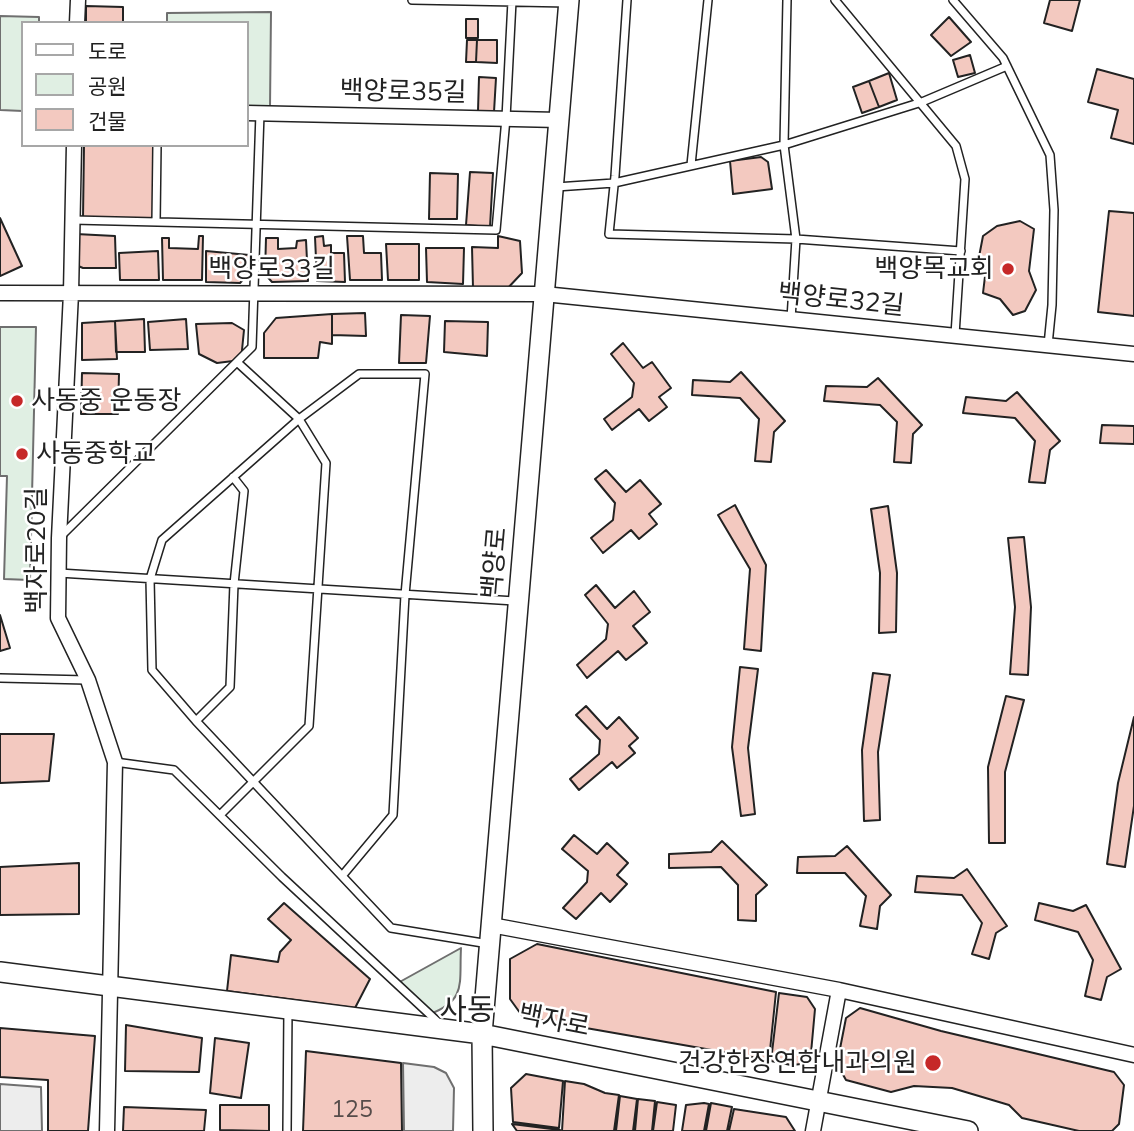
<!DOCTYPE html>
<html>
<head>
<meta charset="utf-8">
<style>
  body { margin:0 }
  #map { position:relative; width:1134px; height:1131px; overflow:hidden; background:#fff; font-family:Mulish,"Noto Sans KR",sans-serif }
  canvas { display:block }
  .legend { position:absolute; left:21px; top:21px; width:228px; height:126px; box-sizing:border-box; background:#fff; border:2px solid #a7a7a7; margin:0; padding:9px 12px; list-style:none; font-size:21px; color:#222 }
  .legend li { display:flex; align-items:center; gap:14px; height:35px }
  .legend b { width:35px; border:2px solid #a7a7a7 }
</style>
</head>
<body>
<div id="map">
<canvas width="1134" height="1131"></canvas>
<ul class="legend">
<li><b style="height:9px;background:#fff"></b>도로</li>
<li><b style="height:19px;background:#e0efe3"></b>공원</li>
<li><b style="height:19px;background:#f3c9c0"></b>건물</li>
</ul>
</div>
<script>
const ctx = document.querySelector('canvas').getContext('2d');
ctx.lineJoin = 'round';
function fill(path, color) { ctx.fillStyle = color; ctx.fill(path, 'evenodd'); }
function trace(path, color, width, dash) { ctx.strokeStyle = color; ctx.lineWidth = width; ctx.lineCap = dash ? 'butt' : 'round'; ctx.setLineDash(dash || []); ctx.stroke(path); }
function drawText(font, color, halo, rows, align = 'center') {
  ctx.font = font + ' Mulish,"Noto Sans KR",sans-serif'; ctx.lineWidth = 5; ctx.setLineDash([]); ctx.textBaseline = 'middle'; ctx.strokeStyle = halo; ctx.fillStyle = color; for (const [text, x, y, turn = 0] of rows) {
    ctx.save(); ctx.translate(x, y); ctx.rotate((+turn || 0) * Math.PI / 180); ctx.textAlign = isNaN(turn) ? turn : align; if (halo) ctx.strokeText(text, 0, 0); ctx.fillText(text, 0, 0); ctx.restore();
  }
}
const green = new Path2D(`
  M271 12 270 107H247V23H167V13Z
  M0 16 39 17V23H23V111L0 110Z
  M0 327H36L30 580 4 579 7 476H0Z
  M461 948C459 983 467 1000 430 1014L396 984Z`);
fill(green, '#e0efe3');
trace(green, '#6f6f6f', 2);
const parking = new Path2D(`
  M403 1063 434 1067 446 1073 454 1088 453 1131H404Z
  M0 1084 41 1087 42 1131H0Z`);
fill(parking, '#ededed');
trace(parking, '#6f6f6f', 2);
const building = new Path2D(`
  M1050 0H1080L1072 31 1044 23Z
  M86 6 123 7V23H86Z
  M949 17 971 42 951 56 931 35Z
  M466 19H478V38H466Z
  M467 40H477L476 62H466Z
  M477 40H497V63L476 62Z
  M970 55 975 73 958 77 953 60Z
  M1097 69 1134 79V144L1111 138 1118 110 1088 102Z
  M889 73 897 100 879 107 869 81Z
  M479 77 496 78 494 112 478 111Z
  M869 81 879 107 862 113 853 87Z
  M84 145H154L153 219 83 218Z
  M761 157 768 162 772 189 733 194 730 161Z
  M470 172 493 173 490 227 466 225Z
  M430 173 458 174 457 219H429Z
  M1109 211 1134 213V316L1098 312Z
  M0 218 22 266 0 276Z
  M1020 221 1034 229 1029 271 1036 290 1025 311 1013 315 1000 299 983 293 986 268 978 262 983 236 997 226Z
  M76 234 115 236 116 268H83L71 263Z
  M199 236H203L202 280H163L162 238H169V248L198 249Z
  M323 236 324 246 331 245V253H344L345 282 317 281 315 237Z
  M347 236H363L364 253H381L382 280H350Z
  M498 236 520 241 522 273 505 291 473 288 472 247 498 248Z
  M266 238H278V249L296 248 297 241 306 240 308 281 272 282 265 274Z
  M386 244H419V280H388Z
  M426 248H464L463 284 427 282Z
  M158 251 159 280H120L119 253Z
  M206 251 249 255 248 274 240 283 206 282Z
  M365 313 366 336 332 335V314Z
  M332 314V344L320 342 318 358H264V333L276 318Z
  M401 315 430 316 426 363H399Z
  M144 319 145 352H116L115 321Z
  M186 319 188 349 150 350 148 322Z
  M115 321 117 359 82 360V323Z
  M445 321 488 322 487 356 444 352Z
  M232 323 244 330 241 360 217 363 199 354 196 324Z
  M623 343 643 368 652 362 671 388 659 397 667 407 649 421 639 409 612 430 604 419 632 397 634 383 611 354Z
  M741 372 785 421 774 432 771 462 755 461 759 419 740 398 692 395 693 380 730 382Z
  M82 373 119 374 118 414H81Z
  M878 378 922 425 913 434 911 463 894 462 897 422 880 405 824 401 826 386 867 387Z
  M1017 392 1060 441 1050 450 1045 483 1029 482 1035 441 1015 418 963 413 966 397 1006 401Z
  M1102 425 1134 426V444L1100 443Z
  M606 470 626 492 640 480 661 504 649 514 657 524 639 539 631 530 603 553 591 538 613 520 615 503 595 479Z
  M735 505 766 565 761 651 744 649 750 569 718 515Z
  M888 506 897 573 896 632 879 633 880 573 871 509Z
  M1024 537 1031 607 1028 675 1010 674 1015 607 1008 538Z
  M596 585 615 608 634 591 650 612 633 626 647 643 626 660 618 651 587 678 577 665 606 639 608 624 585 595Z
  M0 615 10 648 0 651Z
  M740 667 758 669 748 748 755 814 741 816 732 747Z
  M873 673 890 675 878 752 880 820 864 821 862 750Z
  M1006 696 1024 700 1005 772V843H989L988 767Z
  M586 706 607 729 619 717 638 738 629 746 635 753 617 768 612 762 579 790 570 779 599 754 600 740 576 715Z
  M1134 717V806L1125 867 1107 864 1118 783Z
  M0 734H54L49 781 0 783Z
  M574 835 597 854 607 843 628 863 617 875 627 884 610 902 601 893 576 919 563 908 587 882 588 871 562 849Z
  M722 841 767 885 756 895V921L738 920V885L721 867 669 868V854L711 852Z
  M847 846 891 895 880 906 877 929 860 926 866 896 845 873H797L798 857 835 856Z
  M79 863V914L0 915V867Z
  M967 869 1007 926 996 933 989 959 972 954 982 923 962 895 915 892 917 876 954 878Z
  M284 903 370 979 355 1008 227 991 231 955 278 962 280 952 291 940 268 919Z
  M1039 903 1073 911 1086 905 1121 969 1107 977 1101 1000 1085 996 1093 960 1078 932 1035 920Z
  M537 944 776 992 769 1060 523 1017 510 999V959Z
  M779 993 807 997 815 1009 811 1053 802 1064 791 1065 771 1061Z
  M860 1008 941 1031 1114 1072 1124 1085 1119 1124 1112 1131H1079L1022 1118 1009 1105 952 1088 914 1086 891 1092 846 1080 837 1064 846 1018Z
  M126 1025 202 1038 199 1072 125 1071Z
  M0 1028 95 1036 88 1131H48V1080L0 1077Z
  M215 1038 249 1043 241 1098 210 1093Z
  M306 1051 401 1063 402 1131H303Z
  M526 1074 563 1081 559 1128 513 1122 511 1088Z
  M565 1081 584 1084 605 1093 619 1095 614 1131H562Z
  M620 1096 637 1099 633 1131H616Z
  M638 1099 655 1101 652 1131H635Z
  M657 1102 676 1105 673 1131H653Z
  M704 1103 709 1104 704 1131H682L686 1105Z
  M711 1103 732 1107 727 1131H706Z
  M220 1105H269V1131L220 1130Z
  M124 1107 206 1110 204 1131H123Z
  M734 1109 786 1117 795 1131H729Z
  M512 1124 560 1130V1131H517Z`);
fill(building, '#f3c9c0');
trace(building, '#222', 2);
const lane = new Path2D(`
  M412 0 569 3
  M627 0 615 176 609 234 796 239 961 251
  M787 0 784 145 796 239 791 319
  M835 0 956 146 965 179 955 335
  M953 0 1003 58 1050 155 1054 210 1052 305 1048 345
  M691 165 708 0
  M556 187 614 183 784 145 922 102 1007 66
  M73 220 496 230 506 118 512 1
  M156 222 157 145
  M62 535 252 347 260 113
  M59 573 515 601
  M0 678 87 680
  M196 721 230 687 234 584 244 491 233 477
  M115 762 174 770 282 877 439 1023
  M220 815 309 726 326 463 299 419 238 363
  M342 876 393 815 405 595 425 374H359L299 419 162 540 150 579 152 670 196 721 391 928 489 944
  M287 1131 288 1009`);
const street = new Path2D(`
  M77 23 78 0
  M247 113 559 120
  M74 145 71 293 59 538 58 618 88 680 115 762 107 1131
  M0 293 544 294 1134 354
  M491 925 839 990 1134 1055
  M813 1131 839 990`);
const secondary = new Path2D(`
  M0 972 482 1034 968 1131
  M483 1131 482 1034 569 0`);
trace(lane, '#222', 10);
trace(street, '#222', 17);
trace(secondary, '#222', 22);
trace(lane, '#fff', 7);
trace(street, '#fff', 14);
trace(secondary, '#fff', 19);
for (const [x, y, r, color] of [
  [1008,269,7,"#c62828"],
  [17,401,7,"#c62828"],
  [22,454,7,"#c62828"],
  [933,1063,9,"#c62828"]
]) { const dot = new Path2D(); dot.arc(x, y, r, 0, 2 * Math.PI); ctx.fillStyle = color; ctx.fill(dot); trace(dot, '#fff', 2.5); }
drawText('23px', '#564c4a', null, [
  ["125",352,1110]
]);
drawText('26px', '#222', '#fff', [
  ["백양로35길",403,92,1],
  ["백양로33길",272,269],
  ["백양로32길",841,300,6],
  ["백자로20길",37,550,-90],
  ["백양로",495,563,-85],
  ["백자로",554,1021,11]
]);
drawText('26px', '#222', '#fff', [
  ["백양목교회",994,269],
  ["사동중 운동장",31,401,"left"],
  ["사동중학교",36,454,"left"],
  ["건강한장연합내과의원",917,1063]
], 'right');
drawText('30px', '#222', '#fff', [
  ["사동",467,1011]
]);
</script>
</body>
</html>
